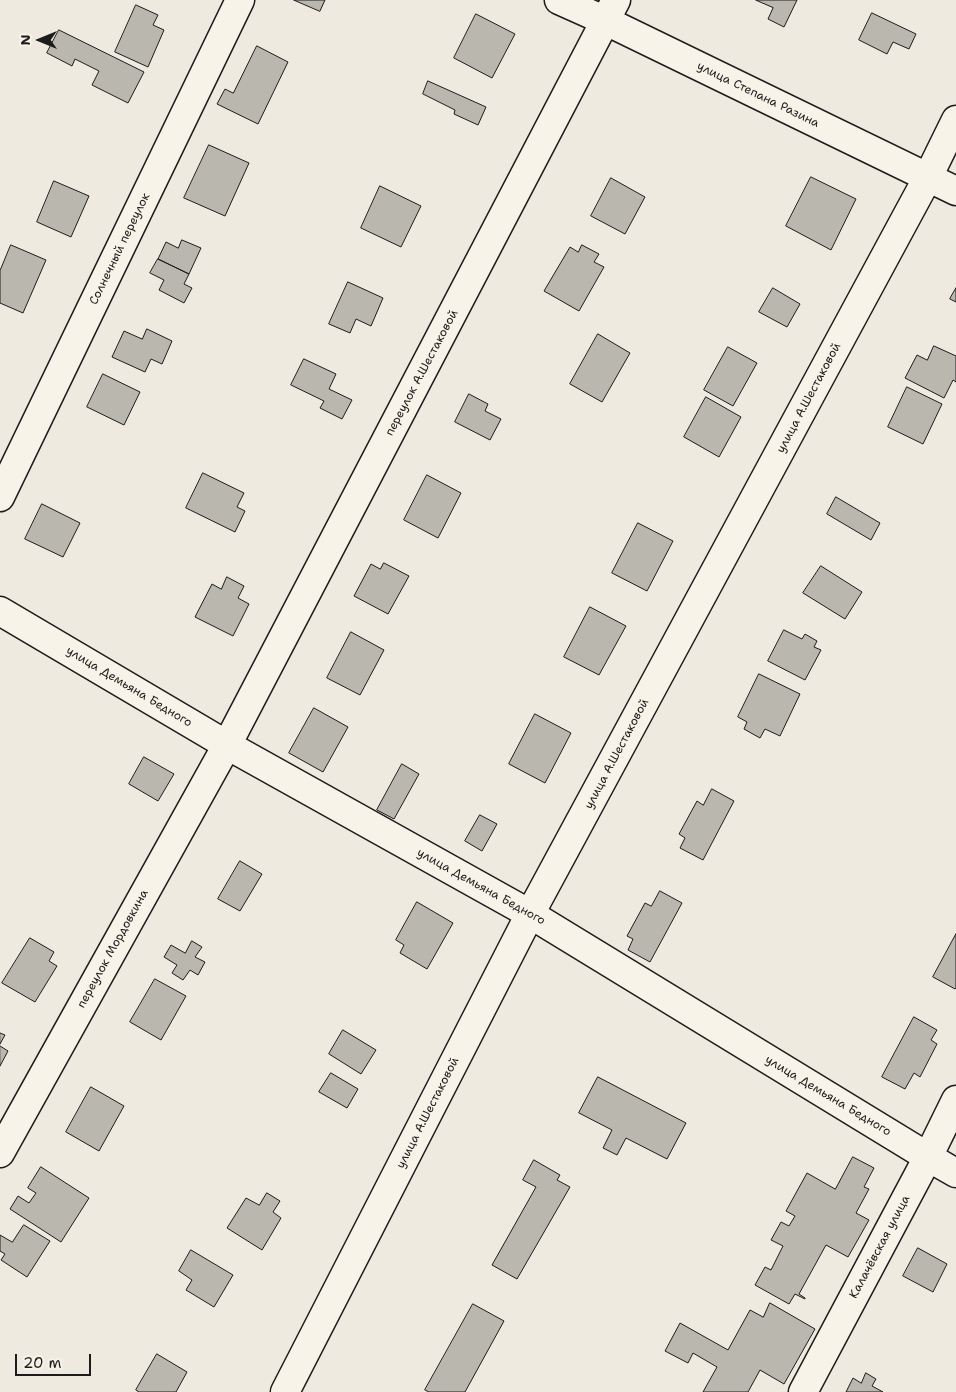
<!DOCTYPE html>
<html>
<head>
<meta charset="utf-8">
<style>
  body { margin:0 }
  #map { position:relative; width:956px; height:1392px; overflow:hidden; background:#eeeae0; font-family:"Shantell Sans",sans-serif }
  canvas { display:block }
  .north { position:absolute; left:15px; top:15px; width:50px; height:50px; -webkit-text-stroke:4px #f7f3e8; paint-order:stroke; rotate:270deg; font-size:14px; font-weight:700; line-height:20px; text-align:center; color:#1c1c1c }
  .north::after { content:''; display:block; margin:auto; width:18px; height:22px; background:#1c1c1c; clip-path:polygon(50% 0,100% 100%,50% 72%,0 100%) }
  .scale { position:absolute; left:15px; top:1354px; width:76px; height:22px; box-sizing:border-box; border:2px solid #1c1c1c; border-top:0; padding-left:6px; font-size:15px; line-height:18px; white-space:nowrap; color:#1c1c1c; -webkit-text-stroke:4px #f7f3e8; paint-order:stroke }
</style>
</head>
<body>
<div id="map">
<canvas width="956" height="1392"></canvas>
<div class="north">N</div>
<div class="scale">20 m</div>
</div>
<script>
const ctx = document.querySelector('canvas').getContext('2d');
ctx.lineJoin = 'round';
function fill(path, color) { ctx.fillStyle = color; ctx.fill(path, 'evenodd'); }
function trace(path, color, width, dash) { ctx.strokeStyle = color; ctx.lineWidth = width; ctx.lineCap = dash ? 'butt' : 'round'; ctx.setLineDash(dash || []); ctx.stroke(path); }
function drawText(font, color, halo, rows, align = 'center') {
  ctx.font = font + ' "Shantell Sans",sans-serif'; ctx.lineWidth = 4.5; ctx.setLineDash([]); ctx.textBaseline = 'middle'; ctx.strokeStyle = halo; ctx.fillStyle = color; for (const [text, x, y, turn = 0] of rows) {
    ctx.save(); ctx.translate(x, y); ctx.rotate((+turn || 0) * Math.PI / 180); ctx.textAlign = isNaN(turn) ? turn : align; if (halo) ctx.strokeText(text, 0, 0); ctx.fillText(text, 0, 0); ctx.restore();
  }
}
const building = new Path2D(`
  M294 0H325L320 11Z
  M756 0H797L784 27 768 19 773 8Z
  M136 5 158 15 153 25 164 30 148 67 115 52Z
  M872 13 916 34 909 49 893 42 887 54 859 40Z
  M476 14 515 34 492 78 454 58Z
  M59 30 144 72 128 103 92 85 99 71 75 59 72 66 47 53Z
  M257 46 288 62 258 124 217 104 225 89 233 93Z
  M428 81 486 107 478 125 454 114 455 110 423 94Z
  M209 145 249 163 225 216 184 198Z
  M811 177 856 199 831 250 786 226Z
  M611 178 645 197 625 234 591 216Z
  M54 181 89 196 71 237 37 222Z
  M380 186 421 206 401 247 361 228Z
  M182 240 201 248 189 274 158 259 166 242 178 248Z
  M11 245 46 260 23 313 0 303V271Z
  M582 245 599 254 594 262 604 267 579 311 544 291 570 247 578 252Z
  M158 259 189 274 184 284 192 288 184 303 159 290 164 280 150 273Z
  M348 282 383 298 371 326 356 319 350 333 329 324Z
  M773 288 800 304 787 327 759 312Z
  M956 288V302L950 299Z
  M147 329 172 341 162 364 151 359 145 372 112 357 124 331 142 339Z
  M598 334 630 353 602 402 570 384Z
  M934 346 956 356V382L953 380 944 398 905 378 917 355 927 360Z
  M728 347 757 363 733 406 704 390Z
  M304 359 336 374 329 389 352 400 342 419 320 408 324 401 291 385Z
  M103 374 140 392 124 425 87 407Z
  M907 387 942 404 923 444 888 427Z
  M469 394 488 404 485 411 501 419 490 440 455 422Z
  M706 397 741 417 719 457 684 437Z
  M203 473 244 493 237 507 245 511 235 532 186 508Z
  M427 475 461 493 438 538 404 520Z
  M836 497 880 523 871 540 827 514Z
  M42 504 80 523 63 557 25 539Z
  M638 523 673 541 647 591 612 573Z
  M384 563 409 576 388 614 354 596 371 564 380 569Z
  M821 566 862 592 845 619 803 593Z
  M227 577 244 586 238 598 249 604 233 636 195 617 212 584 221 589Z
  M590 607 626 626 599 675 564 657Z
  M784 630 802 639 805 634 817 641 814 647 821 650 805 680 768 661Z
  M351 632 384 650 360 695 327 678Z
  M759 674 800 694 780 736 765 729 760 738 744 729 747 722 738 717Z
  M314 708 348 727 323 772 289 753Z
  M535 714 571 733 545 783 509 764Z
  M144 757 174 774 158 801 129 784Z
  M402 764 419 774 394 819 377 810Z
  M712 789 734 801 703 860 680 848 685 838 679 834 697 801 703 805Z
  M480 815 497 824 482 851 465 841Z
  M240 861 262 874 240 911 218 899Z
  M660 891 682 903 650 962 628 950 633 939 627 936 645 903 651 906Z
  M417 902 453 923 427 969 400 953 404 945 396 940Z
  M956 934V988L955 989 933 977Z
  M30 938 54 952 49 961 57 966 35 1002 2 983Z
  M192 941 202 947 195 957 205 962 198 975 190 970 183 980 172 973 177 965 164 957 171 945 185 953Z
  M155 979 186 996 161 1040 130 1022Z
  M914 1017 937 1030 931 1040 937 1044 920 1077 914 1073 905 1089 882 1077Z
  M343 1030 376 1050 361 1074 329 1054Z
  M0 1033 5 1035 0 1044Z
  M0 1046 8 1051 0 1066Z
  M331 1073 358 1089 347 1108 319 1092Z
  M598 1077 686 1123 667 1159 626 1138 617 1155 603 1148 612 1130 579 1113Z
  M91 1087 124 1106 99 1151 66 1132Z
  M853 1157 874 1168 864 1187 869 1189 856 1213 869 1220 848 1257 826 1245 799 1294 805 1298V1299L795 1294 789 1304 755 1285 765 1267 771 1270 783 1246 771 1240 781 1222 789 1226 795 1216 786 1211 807 1173 835 1189Z
  M534 1160 560 1175 557 1180 570 1187 517 1279 492 1265 536 1187 523 1180Z
  M41 1167 89 1198 61 1242 10 1209 18 1196 29 1203 36 1193 28 1188Z
  M267 1193 280 1201 273 1212 281 1218 262 1250 227 1228 246 1198 259 1205Z
  M24 1225 50 1241 27 1277 1 1260 5 1254 0 1251V1235L12 1242Z
  M918 1248 947 1264 933 1292 903 1276Z
  M191 1250 233 1275 214 1307 186 1290 192 1280 179 1271Z
  M770 1303 815 1329 784 1384 760 1370 748 1392H703L717 1367 693 1353 688 1363 665 1351 680 1323 728 1350 750 1310 763 1317Z
  M473 1304 504 1321 465 1392H429L425 1390Z
  M157 1354 187 1372 176 1392H139L136 1390Z
  M866 1373 876 1379 872 1386 883 1392H846L853 1378 861 1383Z`);
fill(building, '#bab7af');
trace(building, '#1c1c1c', 1);
const minor = new Path2D(`
  M559 0 606 21 956 191
  M0 497 240 0
  M0 611 227 745 530 914 928 1157 956 1173
  M0 1153 227 745 616 0
  M285 1392 530 914 928 177 956 120
  M803 1392 928 1157 956 1100`);
trace(minor, '#1c1c1c', 31);
trace(minor, '#f7f3e8', 28);
drawText('12px', '#1c1c1c', '#f7f3e8', [
  ["улица Степана Разина",758,95,26],
  ["Солнечный переулок",120,249,-64],
  ["переулок А.Шестаковой",422,373,-62],
  ["улица А.Шестаковой",809,398,-62],
  ["улица Демьяна Бедного",129,687,31],
  ["улица А.Шестаковой",617,754,-62],
  ["улица Демьяна Бедного",481,887,29],
  ["переулок Мордовкина",113,949,-61],
  ["улица Демьяна Бедного",828,1096,31],
  ["улица А.Шестаковой",428,1113,-63],
  ["Калачёвская улица",880,1247,-62]
]);
</script>
</body>
</html>
